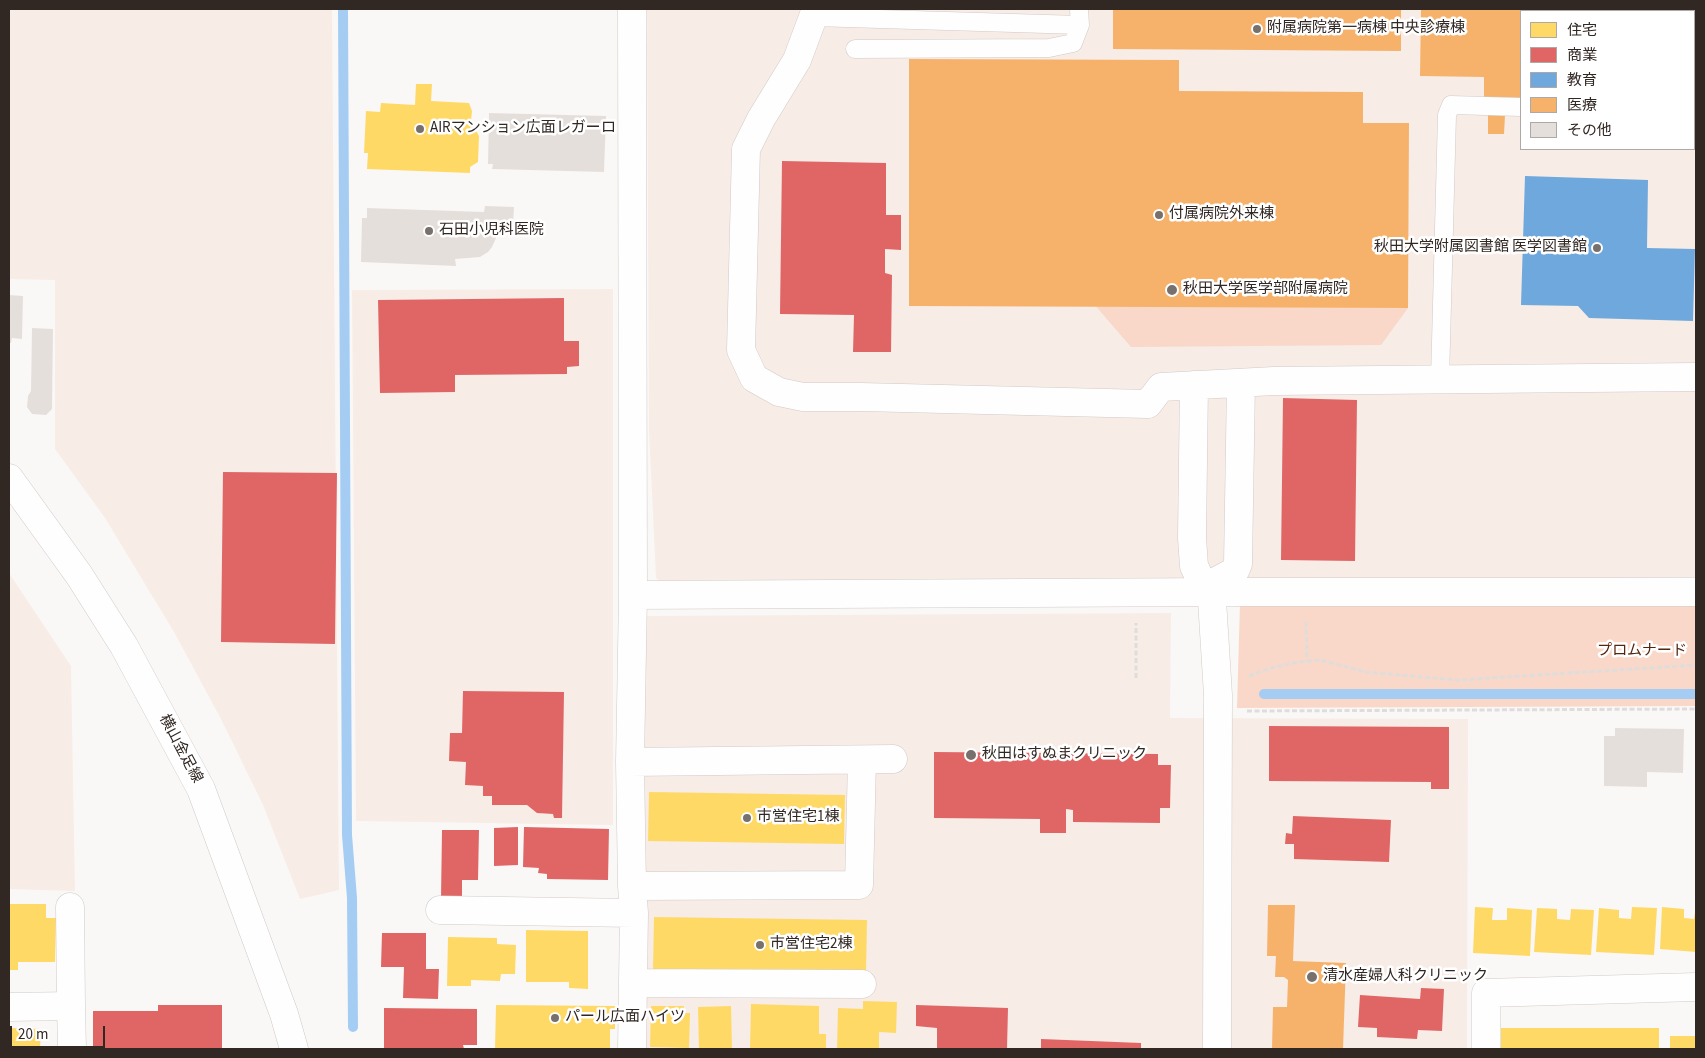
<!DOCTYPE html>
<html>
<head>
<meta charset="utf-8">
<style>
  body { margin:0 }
  #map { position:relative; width:1705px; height:1058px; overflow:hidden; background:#faf8f6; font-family:"Source Sans 3","Noto Sans JP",sans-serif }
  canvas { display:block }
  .frame { position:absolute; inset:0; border:10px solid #312723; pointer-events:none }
  .legend { position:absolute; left:1520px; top:10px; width:175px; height:140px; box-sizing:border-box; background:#fff; border:1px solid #ada9a7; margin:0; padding:6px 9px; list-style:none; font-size:15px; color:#312723 }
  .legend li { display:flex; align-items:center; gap:10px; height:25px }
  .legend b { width:25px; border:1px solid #ada9a7 }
  .scale { position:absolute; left:10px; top:1026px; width:95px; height:22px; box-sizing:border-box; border:2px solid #312723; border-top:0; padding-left:6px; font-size:15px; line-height:18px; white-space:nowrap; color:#312723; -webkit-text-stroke:4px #fff; paint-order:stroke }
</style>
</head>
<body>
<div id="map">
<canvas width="1705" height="1058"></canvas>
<div class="frame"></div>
<ul class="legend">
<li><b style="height:14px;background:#ffd966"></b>住宅</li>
<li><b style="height:14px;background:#e06666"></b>商業</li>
<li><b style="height:14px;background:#6fa8dc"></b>教育</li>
<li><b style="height:14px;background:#f6b26b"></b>医療</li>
<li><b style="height:14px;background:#e5dfdc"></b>その他</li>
</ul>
<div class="scale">20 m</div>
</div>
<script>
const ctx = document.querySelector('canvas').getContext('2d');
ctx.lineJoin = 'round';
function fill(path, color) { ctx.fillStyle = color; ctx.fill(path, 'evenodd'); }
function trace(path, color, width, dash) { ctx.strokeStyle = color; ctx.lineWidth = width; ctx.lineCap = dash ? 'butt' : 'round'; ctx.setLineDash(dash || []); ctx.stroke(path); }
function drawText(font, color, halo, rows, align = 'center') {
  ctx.font = font + ' "Source Sans 3","Noto Sans JP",sans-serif'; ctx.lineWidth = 5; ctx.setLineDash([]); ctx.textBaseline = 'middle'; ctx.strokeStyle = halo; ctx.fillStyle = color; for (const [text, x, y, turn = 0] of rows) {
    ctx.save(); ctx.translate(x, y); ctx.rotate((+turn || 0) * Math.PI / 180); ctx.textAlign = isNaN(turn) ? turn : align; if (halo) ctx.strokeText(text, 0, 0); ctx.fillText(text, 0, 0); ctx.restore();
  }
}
fill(new Path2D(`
  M9 9H332L339 890 300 899 263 805 222 721 174 632 105 518 55 449V280L9 279Z
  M647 9H1696V577L669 590 656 578 649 431ZM1521 11H1694V149H1521Z
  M613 289V825L356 821 352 290Z
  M9 573 71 666 75 891 9 889Z
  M1171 613 1170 718 1468 719 1467 1049H642L641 616Z`), '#f8ece6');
fill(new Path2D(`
  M1093 303 1408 308 1381 345 1131 347Z
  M1696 597V706L1237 708 1240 603Z`), '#f9d8c9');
fill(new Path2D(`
  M416 84H432L431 101 469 103 472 111 471 121 479 136 478 162 470 167V173L367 169 368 153H364L366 111 380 112 381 103 415 105Z
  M649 792 845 795 844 844 648 841Z
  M9 904H46V918H56L55 962H18V970H9Z
  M1475 907 1493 908 1492 920H1507V908L1532 910 1530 956 1473 953Z
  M1632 907 1657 908 1654 955 1596 952 1599 908 1619 910V918L1631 919Z
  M1662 907 1684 909V918L1694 919 1695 912H1696V952L1660 949Z
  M1537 908 1557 909V919L1570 920 1571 909 1594 910 1591 955 1534 952Z
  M654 917 867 920 866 972 653 970Z
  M526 930 588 931V989L569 988V982H526Z
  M448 937 497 938V944L516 945 515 974H501L500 981 471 980V986H447Z
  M863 1001 897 1002 896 1033 879 1032V1049H837L838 1008 863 1009Z
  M751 1004 819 1006V1034H826V1049H750Z
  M496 1005 615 1006V1029H610V1049H495Z
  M651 1006H684L683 1013H690L689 1048 650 1047Z
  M731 1006 732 1049H699L698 1007Z
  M9 1028 41 1029 40 1049H9Z
  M1501 1028H1659V1049H1501Z
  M1670 1036H1696V1049H1670Z`), '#ffd966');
fill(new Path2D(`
  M782 161 886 163V215H901V250L885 249V273L892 275 891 352H853L854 315 780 314Z
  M564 298V341H579V366L567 367V374L455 375V392L380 393 378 300Z
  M1283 398 1357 400 1355 561 1281 560Z
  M223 472 337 473 335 644 221 642Z
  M463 691 564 692 562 818H554L553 814 537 813 527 805H492V796H483V786L465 785 466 762 449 761 450 733H462Z
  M1269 726 1449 727V789H1431V782L1269 781Z
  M934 752 1158 754V765H1171L1170 808H1160V823L1073 822V810L1066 809V833H1040V819L934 818Z
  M1293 816 1391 820 1389 862 1294 859V844H1285L1286 833 1292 834Z
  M518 827V865L494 866V828Z
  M524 827 609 829 608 880 547 879V874L538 873 539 868 523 867Z
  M442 830H479L478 880H462V899L441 898Z
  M382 933H426V969H439L438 999 403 998 404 967H381Z
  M1421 988 1444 989 1442 1031 1418 1030 1417 1039 1377 1037V1028L1358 1027 1360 995 1420 999Z
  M158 1005H222V1049H93V1011H158Z
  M916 1005 1008 1008 1007 1049H937V1028L916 1026Z
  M384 1008 477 1009V1045H463L464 1049H384Z
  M1041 1039 1141 1043V1049H1041Z`), '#e06666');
fill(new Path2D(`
  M1525 176 1648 180 1647 248 1695 249 1693 321 1589 318 1578 306 1521 305Z`), '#6fa8dc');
fill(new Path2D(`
  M1113 9H1401V51L1113 49Z
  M1421 9H1550V11H1521V98L1484 97V77L1420 76Z
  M1694 32H1696V149H1694Z
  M909 59 1179 60V91L1363 92V123H1409L1408 308 909 306Z
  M1488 115H1505L1504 134H1488Z
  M1268 905H1295L1293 961 1346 963 1343 1049H1272L1273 1007H1287L1288 980 1284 977H1275L1276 956H1267Z`), '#f6b26b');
trace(new Path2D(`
  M343 9 347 835 352 898 353 1027
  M1264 694H1696`), '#a5cdf4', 10);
fill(new Path2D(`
  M489 113 606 116 604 172 492 169 493 164H488Z
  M485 206 514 207 513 224 497 223 496 238 492 247 488 252 480 257 455 259 456 266 361 262 362 218H367V208L484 212Z
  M9 295 23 296 22 339 12 338 11 343H9Z
  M32 328 53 329 52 409 46 415 32 414 27 407 28 396 31 391Z
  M1615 728 1684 729 1683 773 1647 772V787L1604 786V736H1615Z`), '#e5dfdc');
const lane = new Path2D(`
  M1568 11V9
  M813 17 1080 25
  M855 49 1049 48 1073 43 1080 25 1079 9
  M1440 380 1447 115 1451 105 1521 107`);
const street = new Path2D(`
  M633 595 1227 592H1696
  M630 762 893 759
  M632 886 859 885 862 760
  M70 907 71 1006
  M440 910 634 913
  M633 983 862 984
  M9 1007 71 1006 72 1049
  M632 1049 634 913 632 886 630 762 633 595 632 9
  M1486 1049V993L1696 987`);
const secondary = new Path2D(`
  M816 9 797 60 761 119 746 149 741 350 754 378 779 392 803 397H861L1148 404 1161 387 1274 381 1696 377
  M1194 385 1192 538 1194 566 1201 581 1211 584 1218 695 1217 1049
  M1211 584 1235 571 1238 564 1241 383`);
const primary = new Path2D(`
  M9 478 79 575 124 646 201 789 284 1014 294 1049`);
trace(lane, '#d0cac7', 19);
trace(street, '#d0cac7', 29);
trace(secondary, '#d0cac7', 29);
trace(primary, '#d0cac7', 29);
trace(new Path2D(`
  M1306 622 1307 661
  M1249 676 1271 668 1298 662 1320 660 1366 672 1458 680 1696 665
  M1136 678V623
  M1247 711 1696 709`), '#dedddc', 3, [5, 2.5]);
trace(lane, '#fefefe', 18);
trace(street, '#fefefe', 28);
trace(secondary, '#fefefe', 28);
trace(primary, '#fefefe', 28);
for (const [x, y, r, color] of [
  [1257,29,5,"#77706d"],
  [420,129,5,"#77706d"],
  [1159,215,5,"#77706d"],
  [429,231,5,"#77706d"],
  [1597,248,5,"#77706d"],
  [1172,290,6,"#77706d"],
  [971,755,6,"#77706d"],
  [747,818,5,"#77706d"],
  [760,945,5,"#77706d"],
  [1312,977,6,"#77706d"],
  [555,1018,5,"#77706d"]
]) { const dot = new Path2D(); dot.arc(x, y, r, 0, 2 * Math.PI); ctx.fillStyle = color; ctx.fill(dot); trace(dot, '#fff', 2); }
drawText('15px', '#312723', '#fff', [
  ["附属病院第一病棟 中央診療棟",1267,29],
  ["AIRマンション広面レガーロ",430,129],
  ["付属病院外来棟",1169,215],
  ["石田小児科医院",439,231],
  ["秋田大学附属図書館 医学図書館",1587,248,"right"],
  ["秋田大学医学部附属病院",1183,290],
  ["秋田はすぬまクリニック",982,755],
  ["市営住宅1棟",757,818],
  ["市営住宅2棟",770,945],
  ["清水産婦人科クリニック",1323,977],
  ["パール広面ハイツ",565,1018]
], 'left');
drawText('15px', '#56250e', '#fff', [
  ["プロムナード",1642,652]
]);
drawText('15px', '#312723', '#fff', [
  ["横山金足線",180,749,62]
]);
</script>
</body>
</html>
